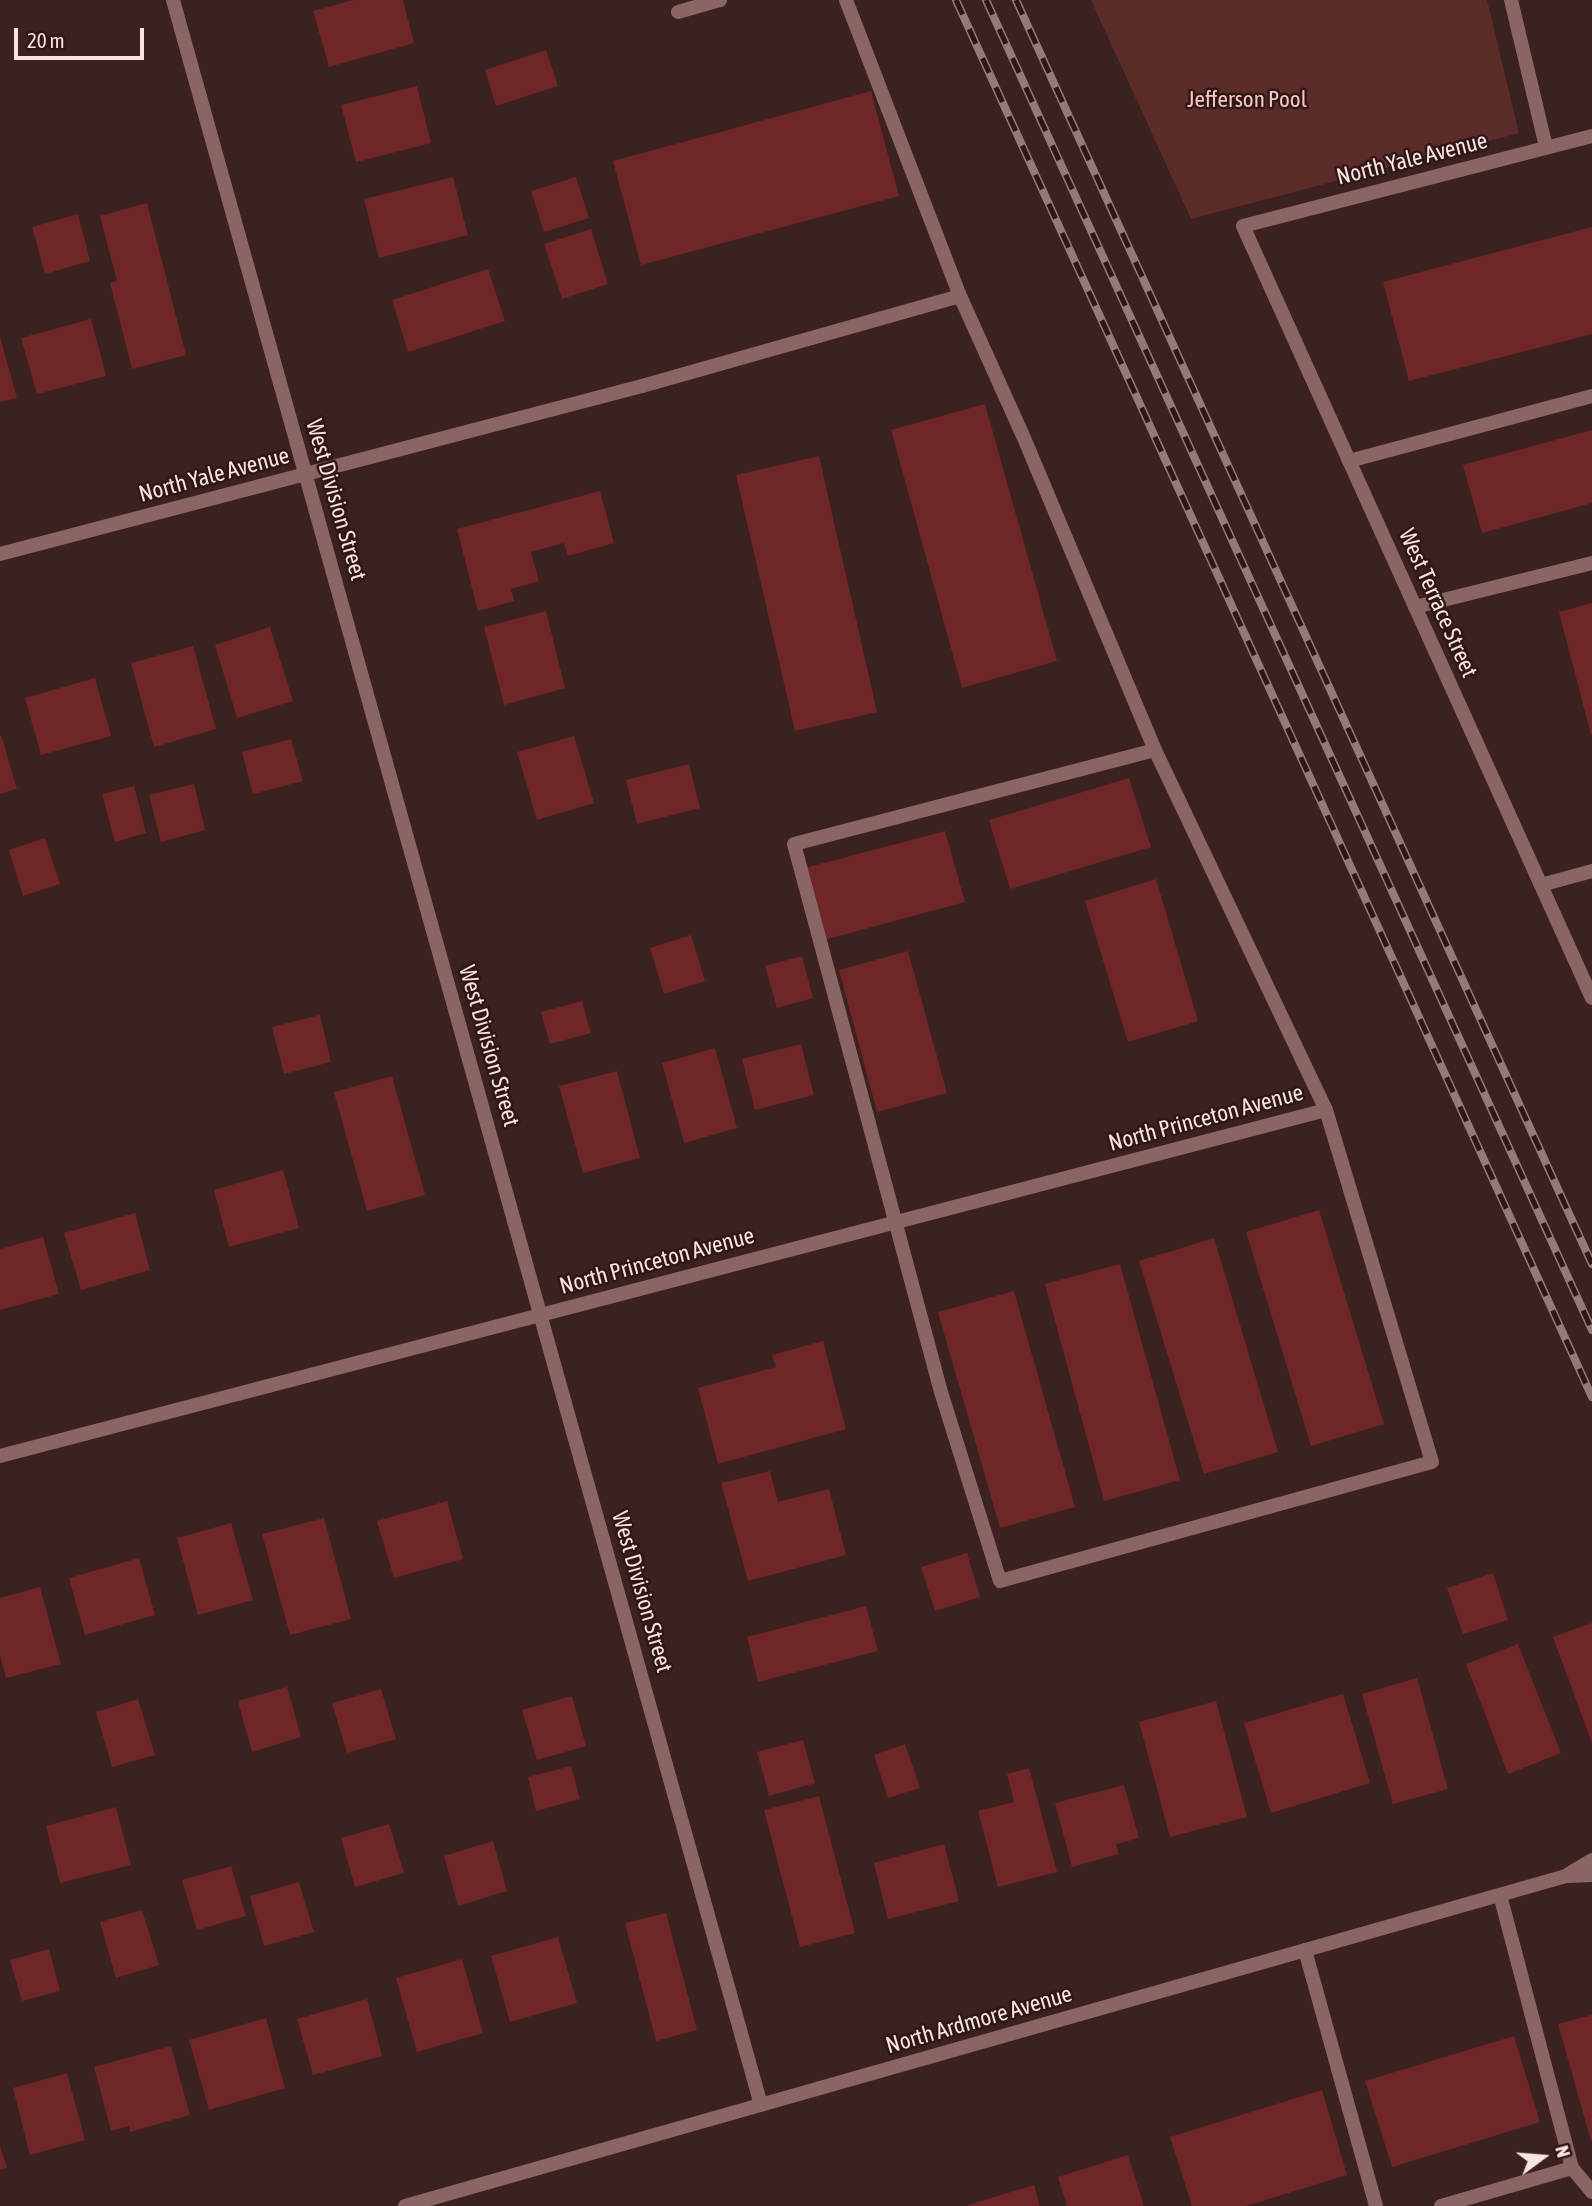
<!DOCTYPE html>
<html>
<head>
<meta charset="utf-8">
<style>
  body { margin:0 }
  #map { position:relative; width:1592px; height:2206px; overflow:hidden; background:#3b211f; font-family:"Asap Condensed",sans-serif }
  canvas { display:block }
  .north { position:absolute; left:1508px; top:2122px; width:70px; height:70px; -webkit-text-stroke:5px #301716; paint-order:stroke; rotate:74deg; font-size:19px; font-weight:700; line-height:28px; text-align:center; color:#f7e5e3 }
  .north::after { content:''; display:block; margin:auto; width:24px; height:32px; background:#f7e5e3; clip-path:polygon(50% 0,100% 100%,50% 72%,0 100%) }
  .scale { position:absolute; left:14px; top:28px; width:130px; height:32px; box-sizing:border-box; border:4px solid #f7e5e3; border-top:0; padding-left:9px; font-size:21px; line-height:24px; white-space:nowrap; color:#f7e5e3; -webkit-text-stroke:5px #301716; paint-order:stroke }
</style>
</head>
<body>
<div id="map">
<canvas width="1592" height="2206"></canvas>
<div class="north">N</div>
<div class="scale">20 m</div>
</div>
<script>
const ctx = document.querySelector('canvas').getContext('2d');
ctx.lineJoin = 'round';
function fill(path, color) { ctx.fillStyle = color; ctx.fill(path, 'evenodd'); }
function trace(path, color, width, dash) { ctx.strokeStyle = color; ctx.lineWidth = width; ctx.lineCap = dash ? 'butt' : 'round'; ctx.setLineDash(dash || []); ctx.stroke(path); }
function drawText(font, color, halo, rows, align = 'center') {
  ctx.font = font + ' "Asap Condensed",sans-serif'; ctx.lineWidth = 5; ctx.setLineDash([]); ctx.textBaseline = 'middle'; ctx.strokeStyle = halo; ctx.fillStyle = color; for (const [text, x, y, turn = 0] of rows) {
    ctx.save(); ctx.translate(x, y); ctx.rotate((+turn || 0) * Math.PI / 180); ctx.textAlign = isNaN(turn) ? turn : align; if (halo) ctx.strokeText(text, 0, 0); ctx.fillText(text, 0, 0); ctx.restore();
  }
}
fill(new Path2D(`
  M1091 0H1487L1519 133 1191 219Z`), '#5c2c2a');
fill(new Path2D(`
  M353 0H403L414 43 329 67 313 11Z
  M546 50 558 86 496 106 485 70Z
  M417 86 431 143 356 162 341 105Z
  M871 91 899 196 641 265 613 161Z
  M453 177 468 235 379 258 364 199Z
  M576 177 589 218 544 232 531 191Z
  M147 203 186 355 132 369 110 283 117 281 100 216Z
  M78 214 90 261 45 274 32 227Z
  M1592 227V334L1409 381 1383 282Z
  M591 229 608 284 562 299 544 244Z
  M488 269 505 321 408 352 392 300Z
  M91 319 106 376 37 394 21 338Z
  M0 337 17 398 0 402Z
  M985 404 1057 661 962 688 891 430Z
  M1592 430V503L1482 533 1463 465Z
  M819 456 877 712 795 731 736 475Z
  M600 491 614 543 568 556 564 543 531 552 539 581 511 589 514 601 478 611 457 529Z
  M1592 603V735H1591L1559 612Z
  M546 611 565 688 504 705 484 627Z
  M270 627 293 701 237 718 215 645Z
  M193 646 216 729 154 747 131 663Z
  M95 678 111 736 41 755 25 698Z
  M1 735 17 789 0 794V736Z
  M574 736 594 803 537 820 517 752Z
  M291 739 303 781 253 794 242 752Z
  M689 764 700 808 637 824 626 780Z
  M1129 778 1151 847 1010 889 989 820Z
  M194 784 205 830 161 842 149 795Z
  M134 786 146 833 115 842 102 794Z
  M945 831 965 902 824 940 805 868Z
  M45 838 60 884 23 896 9 850Z
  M1156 879 1198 1021 1128 1042 1085 901Z
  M691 935 705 981 664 994 650 948Z
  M908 951 947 1093 877 1112 839 970Z
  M802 956 813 998 777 1008 765 966Z
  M582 1001 591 1033 550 1044 541 1012Z
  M320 1015 331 1062 284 1074 272 1027Z
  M801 1044 814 1095 755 1110 742 1059Z
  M715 1048 737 1128 684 1143 662 1063Z
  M617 1071 640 1158 583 1173 559 1086Z
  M392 1076 425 1195 367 1211 334 1092Z
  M283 1170 299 1228 229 1247 214 1190Z
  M1319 1210 1384 1424 1311 1446 1246 1232Z
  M135 1213 150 1270 81 1290 64 1233Z
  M43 1237 59 1294 0 1310V1249Z
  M1214 1238 1278 1452 1204 1474 1139 1261Z
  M1120 1264 1180 1480 1104 1501 1045 1284Z
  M1014 1291 1075 1507 1000 1528 938 1312Z
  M823 1341 846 1429 718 1464 698 1388 776 1367 772 1355Z
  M770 1471 778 1502 829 1489 846 1555 748 1581 721 1483Z
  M447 1501 463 1559 394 1578 377 1521Z
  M324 1518 351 1619 290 1635 262 1534Z
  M231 1523 253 1600 198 1615 177 1538Z
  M967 1553 980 1597 935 1611 921 1567Z
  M139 1558 155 1615 85 1635 69 1578Z
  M1493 1573 1508 1620 1463 1634 1447 1588Z
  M40 1587 61 1664 6 1678 0 1655V1598Z
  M866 1606 878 1651 758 1682 747 1637Z
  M1592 1623V1743L1553 1637Z
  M1518 1644 1561 1753 1508 1774 1466 1664Z
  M1417 1678 1448 1789 1393 1804 1362 1694Z
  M287 1687 301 1737 252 1752 238 1701Z
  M381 1689 396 1739 347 1753 332 1703Z
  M1343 1694 1370 1783 1271 1813 1244 1723Z
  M572 1696 586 1746 537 1760 522 1710Z
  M138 1699 155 1755 112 1767 96 1712Z
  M1216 1701 1247 1817 1170 1837 1139 1722Z
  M803 1740 815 1783 769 1796 757 1752Z
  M905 1744 920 1788 888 1798 874 1755Z
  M571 1766 580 1799 536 1811 528 1777Z
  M1029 1768 1057 1872 998 1887 978 1811 1014 1802 1007 1774Z
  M1124 1785 1139 1838 1116 1844 1119 1854 1072 1867 1055 1803Z
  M819 1796 855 1933 800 1947 764 1810Z
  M116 1807 131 1865 60 1883 46 1826Z
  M389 1824 404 1873 355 1887 341 1838Z
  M493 1841 507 1891 458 1906 444 1856Z
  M944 1844 959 1901 888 1919 874 1863Z
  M231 1866 246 1916 197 1930 182 1880Z
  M299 1882 314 1932 264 1946 250 1896Z
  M142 1910 159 1965 116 1978 100 1922Z
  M666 1913 697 2030 656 2041 625 1923Z
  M558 1937 577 2003 510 2022 491 1956Z
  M49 1949 60 1991 22 2001 10 1960Z
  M462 1959 483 2033 417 2052 396 1978Z
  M367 1999 382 2056 313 2075 297 2019Z
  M1592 2015V2141H1591L1558 2024Z
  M266 2018 285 2088 209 2110 189 2040Z
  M1514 2036 1540 2122 1392 2167 1365 2081Z
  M171 2046 190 2115 130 2132 129 2126 111 2131 94 2067Z
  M67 2073 85 2140 30 2155 13 2088Z
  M1322 2090 1347 2175 1246 2206H1192L1170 2137Z
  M0 2146 7 2168 0 2169Z
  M1128 2155 1144 2206H1067L1058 2177Z
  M1034 2185 1040 2206H968V2205Z`), '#6f2627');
trace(new Path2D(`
  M1511 0 1546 147
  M678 12 720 0
  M960 296 1024 438 1155 750
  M642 386 960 296 846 0
  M1349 461 1592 396
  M1415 607 1592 563
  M1155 750 1326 1110 1432 1462 1000 1581 941 1392 794 844Z
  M1541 885 1592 871
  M1500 1895 1572 2168
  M1305 1950 1376 2206
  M1441 2206 1572 2168 1592 2192`), '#896563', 14);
trace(new Path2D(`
  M173 0 761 2105
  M1592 136 1243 226 1592 998
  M0 554 642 386
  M0 1456 1326 1110
  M1567 1875 1592 1860
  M405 2206 1566 1876 1592 1875`), '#896563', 14);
const rail = new Path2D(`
  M956 0 1592 1397
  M986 0 1592 1330
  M1016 0 1592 1264`);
trace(rail, '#927c7a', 8);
trace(rail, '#301716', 5, [16]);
drawText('23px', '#f5c6c3', '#301716', [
  ["Jefferson Pool",1247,100]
]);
drawText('23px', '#f7e5e3', '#301716', [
  ["North Yale Avenue",1412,159,-14],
  ["North Yale Avenue",214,475,-15],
  ["West Division Street",336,500,74],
  ["West Terrace Street",1438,603,66],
  ["West Division Street",489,1046,74],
  ["North Princeton Avenue",1206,1118,-15],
  ["North Princeton Avenue",657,1261,-15],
  ["West Division Street",642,1592,74],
  ["North Ardmore Avenue",979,2020,-16]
]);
</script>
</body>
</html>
